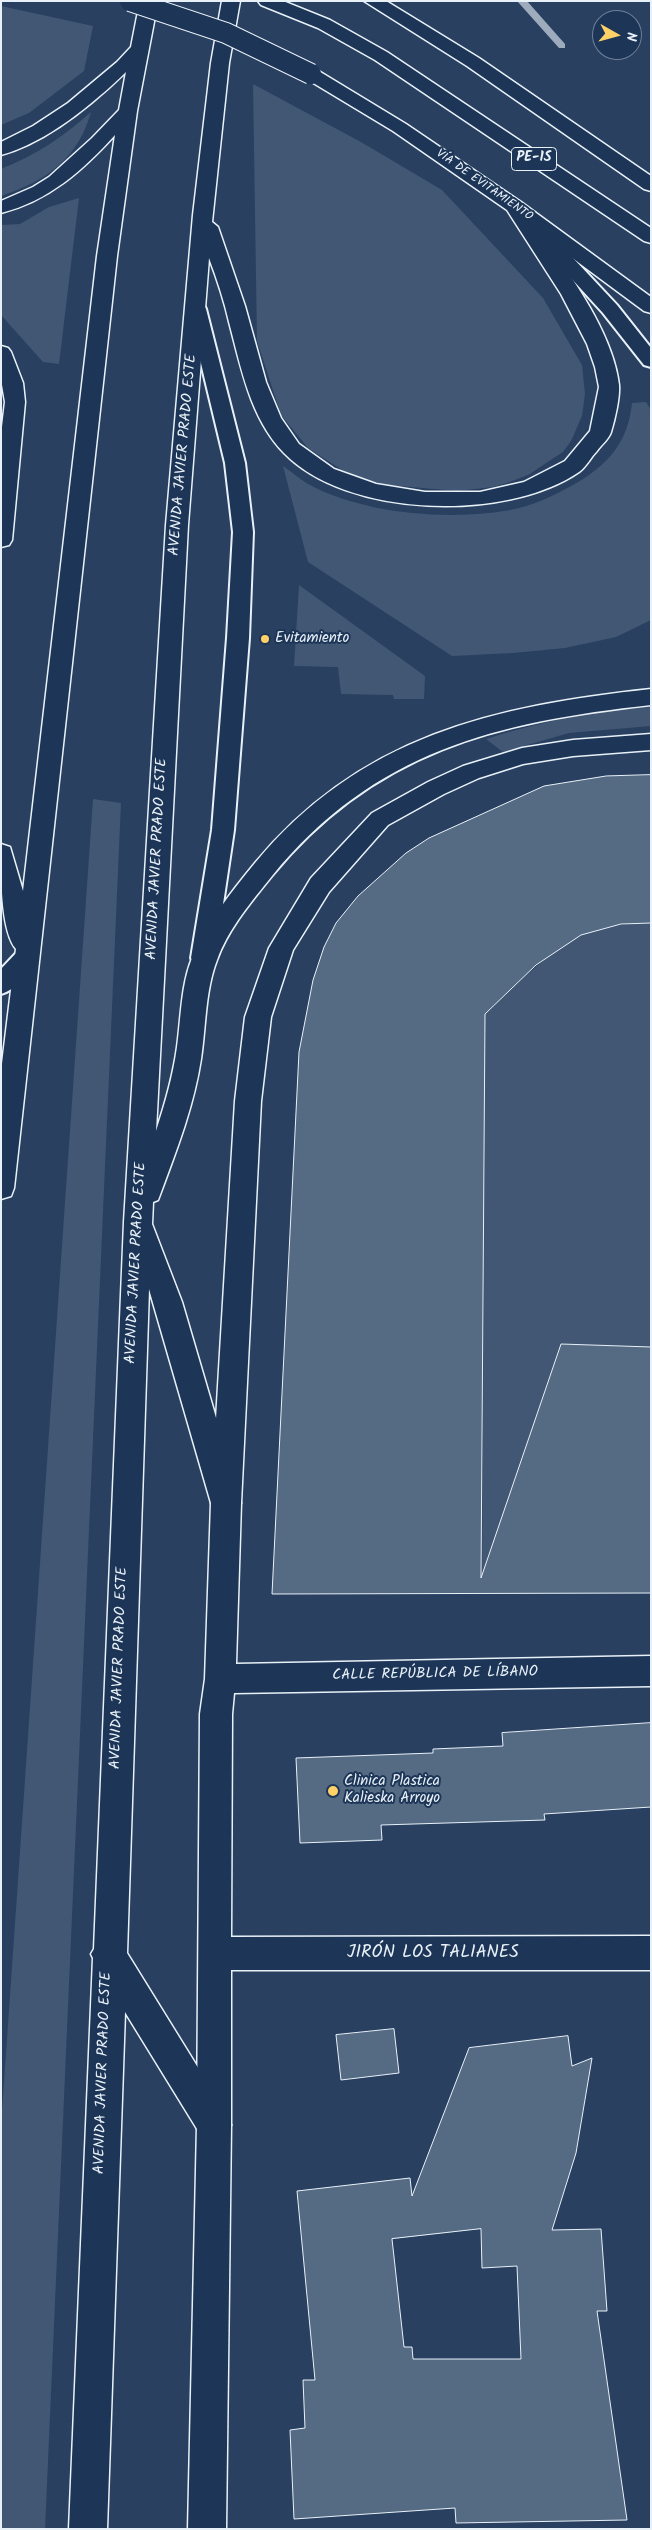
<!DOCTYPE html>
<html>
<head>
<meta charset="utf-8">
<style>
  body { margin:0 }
  #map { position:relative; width:652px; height:2530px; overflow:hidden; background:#294061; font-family:Kalam,sans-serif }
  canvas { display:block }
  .frame { position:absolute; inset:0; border:2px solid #e8f1f8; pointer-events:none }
  .north { position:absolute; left:592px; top:10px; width:50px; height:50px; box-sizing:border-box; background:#1d3557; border:1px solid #6e8097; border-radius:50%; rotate:97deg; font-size:14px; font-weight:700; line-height:20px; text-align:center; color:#e8f1f8 }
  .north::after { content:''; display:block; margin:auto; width:18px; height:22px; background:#ffd166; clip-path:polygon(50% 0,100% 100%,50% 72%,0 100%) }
</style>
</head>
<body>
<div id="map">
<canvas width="652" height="2530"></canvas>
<div class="frame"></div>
<div class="north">N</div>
</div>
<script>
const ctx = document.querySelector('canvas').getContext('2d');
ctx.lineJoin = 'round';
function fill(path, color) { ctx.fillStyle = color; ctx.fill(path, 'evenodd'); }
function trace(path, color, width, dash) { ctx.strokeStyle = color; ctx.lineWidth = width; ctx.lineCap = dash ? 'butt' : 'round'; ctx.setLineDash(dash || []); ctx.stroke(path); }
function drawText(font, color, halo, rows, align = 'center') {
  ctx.font = font + ' Kalam,sans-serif'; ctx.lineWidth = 4; ctx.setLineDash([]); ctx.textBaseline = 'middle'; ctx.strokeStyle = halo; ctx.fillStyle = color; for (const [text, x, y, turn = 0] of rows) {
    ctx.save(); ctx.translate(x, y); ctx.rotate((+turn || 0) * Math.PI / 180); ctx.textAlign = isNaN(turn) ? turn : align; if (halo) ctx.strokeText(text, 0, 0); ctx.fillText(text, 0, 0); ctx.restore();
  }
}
fill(new Path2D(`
  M1 6 93 26 84 71 29 113 1 125Z
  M253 84 361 142 442 190 543 298 582 365 585 394 582 416 571 441 563 452 528 475 507 483 493 487 457 491 388 485 367 480 342 470 308 448 281 415 257 341Z
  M91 112C78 159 46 181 1 196V169C36 155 63 137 91 112Z
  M79 198 59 364 43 362 1 315V225L20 224 49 207Z
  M646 402 651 410V620L616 637 565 648 513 653 452 656 308 562 283 466C292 472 300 479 308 484 363 514 448 521 510 510 532 506 553 496 573 485 607 466 628 443 632 403Z
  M299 585 425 676 424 699H394L393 695 341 694 338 667 294 666Z
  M651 707V726L569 733 503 752 486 739C540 722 594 710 651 707Z
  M93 799 121 803 45 2529H1V2125Z
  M651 923V1347L561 1344 544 1393 551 1593 482 1594 485 1014C515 986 543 956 580 936 600 925 628 924 651 923Z`), '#415774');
fill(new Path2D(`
  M517 1H527L565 44V48H559Z`), '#9dabbd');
const building = new Path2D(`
  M651 775V923L621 924 581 935 536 965 485 1014 481 1578 561 1344 651 1347V1593L272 1594 299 1052 313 980 324 947 336 923 358 896 406 853 429 838 544 786 606 776Z
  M651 1723V1807L544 1814 545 1820 381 1825 382 1840 300 1843 296 1758 433 1753V1749L503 1746 502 1733Z
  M394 2029 399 2073 341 2080 336 2035Z
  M568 2036 572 2066 592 2058 576 2153 552 2230 601 2229 607 2311H597L627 2520 456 2523 455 2508 294 2519 290 2430 305 2428 303 2380H315L297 2191 410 2178 412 2196 469 2048ZM481 2229 482 2268 517 2266 521 2359H413L412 2347H404L392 2239Z`);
fill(building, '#556a83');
trace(building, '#e8f1f8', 1);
const lane = new Path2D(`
  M523 210 529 211 617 305 651 348V367L644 365 603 313 517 219 514 215 517 211Z
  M197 303 204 305 206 309 245 463 253 532 249 638 234 830 215 958 211 965 203 967 195 965 191 958 212 830 227 638 233 532 225 463 188 309 190 305Z
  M27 948 35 950 39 957C32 971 16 990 1 994V969L19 950Z`);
const street = new Path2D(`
  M651 734V750L573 756 523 764 479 778 444 794 388 825 329 892 293 950 271 1017 261 1101 241 1503 236 1664 651 1656V1686L234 1693 232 1714 231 1937 651 1936V1970H231V2125L226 2137 214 2142 202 2137 197 2125 200 1714 205 1679 211 1503 235 1101 245 1017 269 948 311 878 372 813 428 782 463 766 522 748 573 740Z`);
const secondary = new Path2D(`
  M214 2108 226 2113 231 2125 226 2529H188L197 2125 202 2113Z`);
const highway = new Path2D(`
  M140 1H158L137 111 117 256 14 1188 11 1196 1 1199V1072L16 949C0 931 1 869 1 844L10 847 23 891 97 256 115 135C83 170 49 201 1 213V201L33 187 49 177 92 138 119 110 126 72C94 103 46 143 1 155V142L33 126 68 103 117 62 131 47Z
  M222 1H240L229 63 212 222 218 227 245 306 266 382 281 418 299 444 334 469 376 484 425 492H480L524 482 565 461 590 431 599 387 595 367 587 344 561 294 507 210 393 131 305 78 302 74 305 70H317L406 124 521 202 651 297V313L644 311 544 237C572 278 613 334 619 385 620 397 615 419 611 432 609 439 601 445 597 451 591 457 586 467 579 472 506 522 347 518 284 453 250 418 241 367 229 322 224 300 217 279 209 258L188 525 156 1131C165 1104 173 1076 177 1047 181 1018 181 985 192 958 207 923 231 892 255 863 360 736 494 706 651 689V705C497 722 374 751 272 876 252 901 228 929 217 960 205 991 206 1026 201 1059 194 1105 177 1149 161 1192L158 1200 153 1202 152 1224 182 1302 241 1503 236 1512 226 1516 216 1512 211 1503 149 1289 127 1953 226 2113 231 2125 226 2137 214 2142 202 2137 125 2012 107 2529H69L93 1958 91 1954 94 1949 124 1222 166 525 193 215 211 63Z
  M258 1H283L330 20 387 52 651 228V243L644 241 375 60 318 28 261 5Z
  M364 1H386L479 58 651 176V191L644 189 467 66Z
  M1 346 8 348 11 352 23 383 25 402 12 540 9 545 1 547V435L5 402 1 379Z`);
trace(lane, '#e8f1f8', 4);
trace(street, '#e8f1f8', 3);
trace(secondary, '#e8f1f8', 3);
trace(highway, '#e8f1f8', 3);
fill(lane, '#1d3557');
fill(street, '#1d3557');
fill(secondary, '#1d3557');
fill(highway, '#1d3557');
const highwayBridge = new Path2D(`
  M130 1 226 33 311 74`);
trace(highwayBridge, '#e8f1f8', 22, []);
trace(highwayBridge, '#1d3557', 20);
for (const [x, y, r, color] of [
  [265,639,5,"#ffd166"],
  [333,1791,6,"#ffd166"]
]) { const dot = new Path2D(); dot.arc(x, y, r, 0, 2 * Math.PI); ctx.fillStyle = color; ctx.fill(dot); trace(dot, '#1d3557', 2); }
drawText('12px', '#e8f1f8', '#1d3557', [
  ["VÍA DE EVITAMIENTO",484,186,35]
]);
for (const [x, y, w] of [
  [534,159,45]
]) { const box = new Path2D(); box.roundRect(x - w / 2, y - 11.5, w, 23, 4); ctx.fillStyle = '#1d3557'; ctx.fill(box); trace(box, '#e8f1f8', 1); }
drawText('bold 14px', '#e8f1f8', null, [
  ["PE-1S",534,159]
]);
drawText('15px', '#e8f1f8', '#1d3557', [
  ["AVENIDA JAVIER PRADO ESTE",184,455,-85],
  ["AVENIDA JAVIER PRADO ESTE",158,859,-87],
  ["AVENIDA JAVIER PRADO ESTE",137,1263,-87],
  ["AVENIDA JAVIER PRADO ESTE",120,1668,-88],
  ["CALLE REPÚBLICA DE LÍBANO",435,1675,-1],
  ["AVENIDA JAVIER PRADO ESTE",104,2073,-88]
]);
drawText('15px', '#e8f1f8', '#1d3557', [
  ["Evitamiento",275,639],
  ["Clinica Plastica",344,1782],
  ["Kalieska Arroyo",344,1799]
], 'left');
drawText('18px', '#e8f1f8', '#1d3557', [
  ["JIRÓN LOS TALIANES",433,1954]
]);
</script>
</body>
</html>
